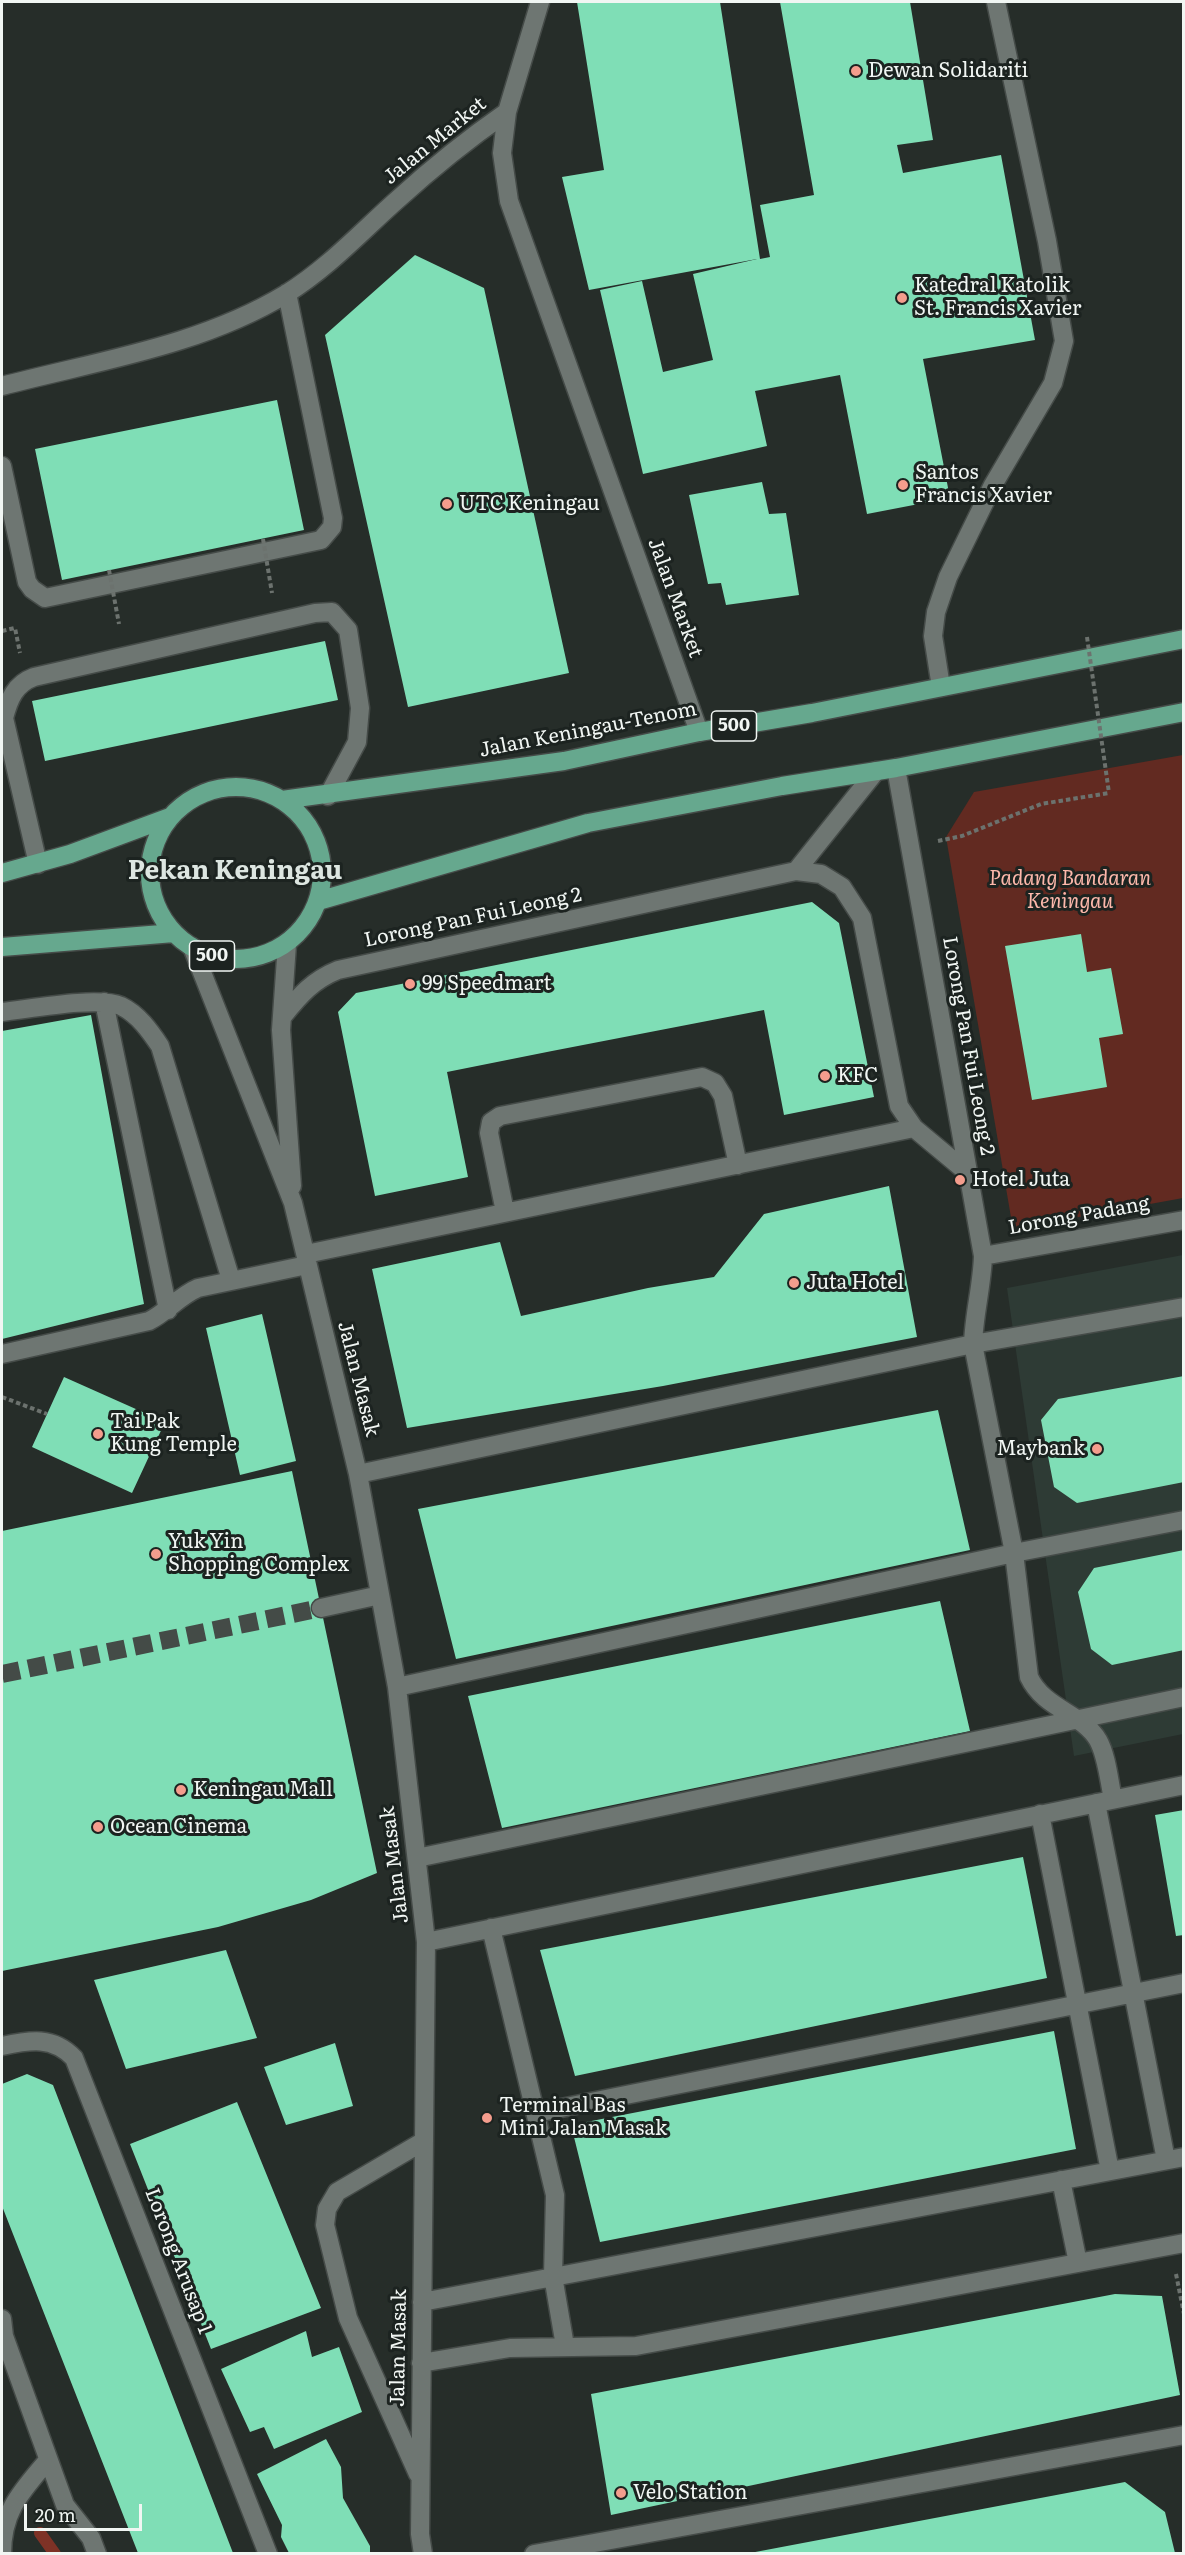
<!DOCTYPE html>
<html>
<head>
<meta charset="utf-8">
<style>
  body { margin:0 }
  #map { position:relative; width:1185px; height:2555px; overflow:hidden; background:#262d29; font-family:Literata,serif }
  canvas { display:block }
  .frame { position:absolute; inset:0; border:3px solid #f1f6f3; pointer-events:none }
  .scale { position:absolute; left:24px; top:2504px; width:118px; height:27px; box-sizing:border-box; border:3px solid #f1f6f3; border-top:0; padding-left:8px; font-size:18px; line-height:21px; white-space:nowrap; color:#f1f6f3; -webkit-text-stroke:4px #1c2320; paint-order:stroke }
</style>
</head>
<body>
<div id="map">
<canvas width="1185" height="2555"></canvas>
<div class="frame"></div>
<div class="scale">20 m</div>
</div>
<script>
const ctx = document.querySelector('canvas').getContext('2d');
ctx.lineJoin = 'round';
function fill(path, color) { ctx.fillStyle = color; ctx.fill(path, 'evenodd'); }
function trace(path, color, width, dash) { ctx.strokeStyle = color; ctx.lineWidth = width; ctx.lineCap = dash ? 'butt' : 'round'; ctx.setLineDash(dash || []); ctx.stroke(path); }
function drawText(font, color, halo, rows, align = 'center') {
  ctx.font = font + ' Literata,serif'; ctx.lineWidth = 6; ctx.setLineDash([]); ctx.textBaseline = 'middle'; ctx.strokeStyle = halo; ctx.fillStyle = color; for (const [text, x, y, turn = 0] of rows) {
    ctx.save(); ctx.translate(x, y); ctx.rotate((+turn || 0) * Math.PI / 180); ctx.textAlign = isNaN(turn) ? turn : align; if (halo) ctx.strokeText(text, 0, 0); ctx.fillText(text, 0, 0); ctx.restore();
  }
}
fill(new Path2D(`
  M1183 1255V1734L1074 1756 1007 1288Z`), '#2e3b35');
fill(new Path2D(`
  M1183 755V1198L1013 1229 946 837 974 792Z`), '#622a21');
trace(new Path2D(`
  M40 2533 55 2554`), '#7e3226', 12);
fill(new Path2D(`
  M577 2H720L760 259 770 257 760 205 814 195 780 2H910L933 140 897 145 903 173 1001 155 1035 340 923 359 950 498 867 514 840 375 755 391 767 446 643 474 600 290 642 281 663 372 713 360 693 274 757 259 589 290 562 177 604 170Z
  M415 255 484 288 569 673 408 707 325 335Z
  M277 400 304 530 62 580 35 449Z
  M762 482 769 514 786 513 799 595 726 605 721 583 708 584 689 495Z
  M325 641 338 700 45 761 32 701Z
  M812 902 839 923 874 1097 784 1115 764 1010 552 1051 447 1072 468 1177 375 1196 338 1012 356 993Z
  M1081 934 1087 972 1111 968 1123 1034 1099 1038 1107 1087 1032 1100 1005 946Z
  M91 1015 144 1304 2 1339V1031Z
  M889 1186 917 1337 663 1386 407 1428 372 1269 500 1242 521 1316 648 1288 714 1277 764 1214Z
  M262 1314 296 1461 240 1475 206 1328Z
  M1184 1376V1482L1077 1503 1054 1487 1041 1420 1058 1399Z
  M64 1377 165 1422 132 1493 32 1447Z
  M938 1410 970 1550 456 1659 418 1509Z
  M292 1471 377 1873 311 1900 218 1927 2 1971V1531Z
  M1184 1550V1650L1112 1665 1091 1649 1078 1592 1094 1568Z
  M940 1601 970 1731 502 1828 468 1696Z
  M1184 1810V1935L1176 1936 1155 1815Z
  M1023 1857 1047 1978 575 2076 540 1950Z
  M226 1950 257 2038 126 2069 94 1980Z
  M1054 2031 1076 2149 600 2242 571 2125Z
  M335 2043 353 2106 286 2125 264 2067Z
  M27 2074 53 2085 233 2553H138L2 2206V2084Z
  M237 2102 321 2308 211 2349 130 2144Z
  M1115 2294 1162 2296 1180 2395 611 2515 591 2394Z
  M306 2331 312 2357 339 2347 362 2412 274 2449 264 2427 250 2432 221 2369Z
  M326 2439 341 2467 343 2498 370 2546V2553H289L281 2537 282 2525 257 2474Z
  M1125 2482 1165 2512 1175 2553H750Z`), '#7fdeb6');
trace(new Path2D(`
  M2 1674 321 1608`), '#444b47', 18, [18, 9]);
const minor = new Path2D(`
  M507 112 540 2
  M2 386C97 361 200 346 286 294 328 268 361 232 397 200 432 168 468 139 507 112L502 153 509 201 699 732
  M2 466 27 582 32 589 45 598 321 540 332 527 333 518 287 293
  M941 687 933 636 936 612 948 577 993 485 1053 383 1064 341 1047 241 996 2
  M896 768 983 1256C982 1286 974 1314 973 1344L1014 1553 1029 1677C1044 1709 1082 1713 1098 1740 1107 1756 1109 1781 1113 1799
  M38 864 4 718C9 699 15 684 34 677L315 613 332 612 348 630 360 708 357 742 328 796
  M796 871 876 771
  M287 944 281 1030 292 1186
  M192 947 293 1203 358 1474 397 1687 426 1942 420 2534 423 2554
  M104 1002 168 1310
  M2 1012C30 1009 98 996 121 1006 138 1014 150 1031 160 1046L231 1280
  M283 1016C300 995 313 980 338 970L796 871 821 874 842 887 862 918 899 1106 914 1128 968 1173
  M505 1212 489 1133 491 1122 500 1116 702 1077 715 1083 723 1096 738 1165
  M306 1254 914 1128
  M983 1256 1184 1220
  M2 1354 149 1321C167 1312 179 1296 198 1288L307 1265
  M358 1474 973 1344 1184 1307
  M321 1608 380 1595
  M397 1687 1014 1553 1184 1520
  M1096 1803 1166 2160
  M1040 1814 1110 2171
  M417 1858 1184 1697
  M491 1928 555 2195 553 2276 565 2346
  M426 1942 1184 1785
  M2 2046C30 2040 53 2036 74 2058L268 2554
  M536 2113 1184 1983
  M1061 2180 1078 2263
  M422 2302 1184 2157
  M2 2319 4 2336 65 2505 91 2538 97 2554
  M421 2363 510 2348 636 2346 1184 2243
  M418 2474 348 2318 325 2225 327 2209 337 2192 424 2141
  M2 2554C2 2510 22 2491 48 2460
  M534 2554 1184 2435`);
const major = new Path2D(`
  M150 873a86 86 0 1 1 172 0a86 86 0 1 1-172 0Z
  M282 800 564 761 699 732 812 713 1184 639
  M2 873 70 854 170 817
  M318 901 588 823 782 786 896 768 1184 712
  M2 947 174 933`);
trace(minor, '#454b48', 21);
trace(major, '#454b48', 21);
trace(new Path2D(`
  M2 631 15 628 20 653
  M938 841 962 836 1041 804 1109 793
  M2 1397 47 1414
  M1176 2274 1184 2314`), '#6c726e', 4, [4.5, 3]);
trace(minor, '#6e7672', 18);
trace(major, '#66a88e', 18);
trace(new Path2D(`
  M263 539 272 593
  M109 570 119 624
  M1087 637 1109 793`), '#6c726e', 4, [4.5, 3]);
for (const [x, y, r, color] of [
  [856,71,6,"#f49d8d"],
  [902,298,6,"#f49d8d"],
  [903,485,6,"#f49d8d"],
  [447,504,6,"#f49d8d"],
  [410,984,6,"#f49d8d"],
  [825,1076,6,"#f49d8d"],
  [960,1180,6,"#f49d8d"],
  [794,1283,6,"#f49d8d"],
  [98,1434,6,"#f49d8d"],
  [1097,1449,6,"#f49d8d"],
  [156,1554,6,"#f49d8d"],
  [181,1790,6,"#f49d8d"],
  [98,1827,6,"#f49d8d"],
  [487,2118,6,"#f49d8d"],
  [621,2493,6,"#f49d8d"]
]) { const dot = new Path2D(); dot.arc(x, y, r, 0, 2 * Math.PI); ctx.fillStyle = color; ctx.fill(dot); trace(dot, '#1c2320', 2); }
for (const [x, y, w] of [
  [734,726,45],
  [212,956,45]
]) { const box = new Path2D(); box.roundRect(x - w / 2, y - 15, w, 30, 4.5); ctx.fillStyle = '#1c2320'; ctx.fill(box); trace(box, '#f1f6f3', 1.5); }
drawText('bold 18px', '#f1f6f3', null, [
  ["500",734,726],
  ["500",212,956]
]);
drawText('20px', '#f1f6f3', '#1c2320', [
  ["Dewan Solidariti",868,71],
  ["Katedral Katolik",914,286],
  ["St. Francis Xavier",914,309],
  ["Santos",915,473],
  ["Francis Xavier",915,496],
  ["UTC Keningau",459,504],
  ["99 Speedmart",422,984],
  ["KFC",837,1076],
  ["Hotel Juta",972,1180],
  ["Juta Hotel",806,1283],
  ["Tai Pak",110,1422],
  ["Kung Temple",110,1445],
  ["Maybank",1085,1449,"right"],
  ["Yuk Yin",168,1542],
  ["Shopping Complex",168,1565],
  ["Keningau Mall",193,1790],
  ["Ocean Cinema",110,1827],
  ["Terminal Bas",499,2106],
  ["Mini Jalan Masak",499,2129],
  ["Velo Station",633,2493]
], 'left');
drawText('20px', '#f1f6f3', '#1c2320', [
  ["Jalan Market",435,141,-39],
  ["Jalan Market",675,598,70],
  ["Jalan Keningau-Tenom",588,730,-11],
  ["Lorong Pan Fui Leong 2",473,918,-12],
  ["Lorong Pan Fui Leong 2",968,1046,80],
  ["Lorong Padang",1079,1216,-10],
  ["Jalan Masak",358,1379,76],
  ["Jalan Masak",395,1865,-97],
  ["Lorong Arusap 1",178,2261,69],
  ["Jalan Masak",399,2348,-89]
]);
drawText('italic 20px', '#fdb8ab', '#1c2320', [
  ["Padang Bandaran",1070,879],
  ["Keningau",1070,902]
]);
drawText('bold 26px', '#dde6e1', '#1c2320', [
  ["Pekan Keningau",235,871]
]);
</script>
</body>
</html>
